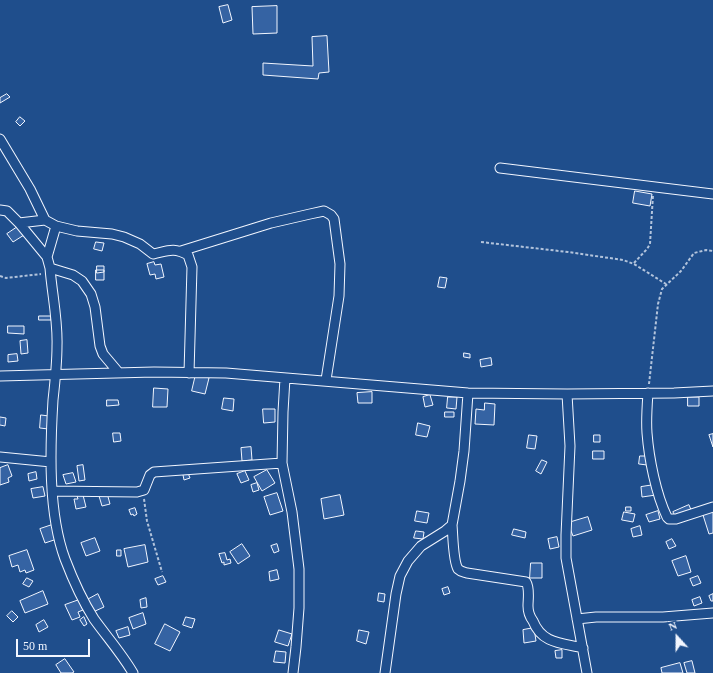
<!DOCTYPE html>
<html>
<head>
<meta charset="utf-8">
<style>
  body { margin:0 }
  #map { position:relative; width:713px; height:673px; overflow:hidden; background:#1f4e8c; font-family:"Times New Roman",serif }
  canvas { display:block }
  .north { position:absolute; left:657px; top:617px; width:40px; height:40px; -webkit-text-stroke:3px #1f4e8c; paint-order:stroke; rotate:339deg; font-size:11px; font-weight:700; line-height:16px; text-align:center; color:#f2f6ff }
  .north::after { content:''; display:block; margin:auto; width:14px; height:18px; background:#f2f6ff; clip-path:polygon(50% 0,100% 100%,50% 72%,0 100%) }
  .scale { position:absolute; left:16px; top:639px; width:74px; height:18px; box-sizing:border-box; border:2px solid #f2f6ff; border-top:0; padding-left:5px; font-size:12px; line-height:14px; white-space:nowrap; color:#f2f6ff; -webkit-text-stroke:3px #1f4e8c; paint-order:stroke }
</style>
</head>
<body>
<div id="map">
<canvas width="713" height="673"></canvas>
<div class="north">N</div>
<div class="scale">50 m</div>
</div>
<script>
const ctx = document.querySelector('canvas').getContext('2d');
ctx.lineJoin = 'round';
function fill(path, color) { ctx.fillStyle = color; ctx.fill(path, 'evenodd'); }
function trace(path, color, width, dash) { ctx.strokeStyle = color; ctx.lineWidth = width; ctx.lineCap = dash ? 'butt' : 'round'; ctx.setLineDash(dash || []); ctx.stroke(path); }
const building = new Path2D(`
  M228 5 232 20 223 23 219 7Z
  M277 6V33L253 34 252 7Z
  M327 36 329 72 319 73 318 79 263 75V63L313 66 312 37Z
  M7 94 10 97 0 103V98Z
  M20 117 25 121 20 126 16 122Z
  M635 191 652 194 650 206 633 203Z
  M19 226 24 235 13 242 7 234Z
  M96 242 104 243 102 251 94 249Z
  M154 262 155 265 161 264 164 277 156 279 155 274 150 275 147 264Z
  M97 266H104V272L97 273Z
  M96 270H104V280H96Z
  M440 277 447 278 445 288 438 287Z
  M39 316H51V320H39Z
  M8 326H24V334L8 333Z
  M27 340 28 353 21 354 20 341Z
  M464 353 470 354V358L464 357Z
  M17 354 18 361 8 362V355Z
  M491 358 492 365 481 367 480 360Z
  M196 374 209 378 205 394 192 391Z
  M154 388 168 389 167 407H153Z
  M372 392V403H358L357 393Z
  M430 395 433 405 425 407 423 397Z
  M448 397H457L456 409 447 408Z
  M688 397H699V406H688Z
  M224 398 234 399 233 411 222 409Z
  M107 400H118L119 405 107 406Z
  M485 403 495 404 494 425 475 424 476 409 484 410Z
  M263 409H275V422L264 423Z
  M445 412H454V417H445Z
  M41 415 49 416 48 429 40 428Z
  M0 417 6 418 5 426 0 425Z
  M418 423 430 426 427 437 416 435Z
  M113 433H120L121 441 114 442Z
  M713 434V447L709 435Z
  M529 435 537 436 535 449 527 448Z
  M594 435H600V442H594Z
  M251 447 252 460 242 461 241 448Z
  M593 451H604V459H593Z
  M640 456H648L647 465 639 464Z
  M542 460 547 462 541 474 536 471Z
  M8 465 12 476 8 478 9 482 0 485V468Z
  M83 465 85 480 79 481 77 466Z
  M267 470 275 483 262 491 254 477Z
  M245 471 249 480 241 483 237 474Z
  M36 472 37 479 29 481 28 474Z
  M73 473 76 482 66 484 63 475Z
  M188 473 190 478 184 480 183 475Z
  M257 483 259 490 253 492 251 485Z
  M654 485 656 495 642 497 641 487Z
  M43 487 45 496 33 498 31 489Z
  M107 493 110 504 102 506 99 496Z
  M277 493 283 511 270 515 264 497Z
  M83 495 86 507 76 509 74 499H78L77 496Z
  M340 495 344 515 324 519 321 499Z
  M689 505 692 512 676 518 673 512Z
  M626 507H631V511H626Z
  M135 508 137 514 134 516 133 514 131 515 129 510Z
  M713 509V533L709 534 702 512Z
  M417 511 429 513 427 523 415 521Z
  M658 511 660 519 649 522 646 515Z
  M624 512 635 514 633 522 622 520Z
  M588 517 592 530 573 536 568 523Z
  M52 525 57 539 45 543 40 529Z
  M640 526 642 535 633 537 631 529Z
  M514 529 526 532 525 538 512 535Z
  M416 531 424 532 423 539 414 538Z
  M557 537 559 547 550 549 548 539Z
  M95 538 100 551 86 556 81 543Z
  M672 539 676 546 669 549 666 542Z
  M242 544 250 556 238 564 230 552Z
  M277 544 279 551 274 553 271 546Z
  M145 545 148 562 128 567 124 549Z
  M27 550 34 570 26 573 25 570 20 572 18 565 12 567 9 556Z
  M117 550H121V556H117Z
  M225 553 227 560 230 559 231 563 224 565V562L222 563 219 554Z
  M686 556 691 572 678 576 672 561Z
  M531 563H542V578H530Z
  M277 570 279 579 270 581 269 572Z
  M163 576 166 582 158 585 155 579Z
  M698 576 701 583 693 586 690 579Z
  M27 578 33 581 29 587 23 584Z
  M448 587 450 593 444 595 442 589Z
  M43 591 48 604 25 613 20 601Z
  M379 593 385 594 384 602 378 601Z
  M98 594 104 607 93 612 87 600Z
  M713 594V601H711L709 596Z
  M700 597 702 603 694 606 692 600Z
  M146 598 147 607 141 608 140 600Z
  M79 600 83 610 78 612 80 617 72 620 65 605Z
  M12 611 18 617 13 622 7 616Z
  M143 613 146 624 133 629 129 618Z
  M84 617 87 624 84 626 80 620Z
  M186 617 195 619 192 628 183 625Z
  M44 620 48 627 39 632 36 625Z
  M165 624 180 632 170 651 155 644Z
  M128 627 130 635 119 638 116 631Z
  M534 628 536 641 524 643 523 630Z
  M279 630 292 634 288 646 275 642Z
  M359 630 369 632 366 644 357 641Z
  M562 650V658H556L555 651Z
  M276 651 286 652 285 663 274 662Z
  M65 659 74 672 72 673H61L56 665Z
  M692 661 695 673H687L684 663Z
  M680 663 683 673H662L661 668Z`);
fill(building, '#3563a3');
trace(building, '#f2f6ff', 1);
const minor = new Path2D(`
  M0 139 30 189 45 220 56 226 77 231 112 234 124 237 140 244 153 254C168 251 173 247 188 255L192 267 189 373
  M500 168 713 194
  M0 210 7 211 19 223 47 257 50 268C52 294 58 320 57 346 57 364 55 382 53 400 50 449 48 513 65 559 73 580 82 600 94 619 107 637 122 654 133 673
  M19 223 45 220
  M181 251 271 223 310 214 324 211 331 215 334 219 340 264 339 296 326 380
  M47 257 56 226
  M50 268 73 275 82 281 91 294 95 307 100 346 103 354 119 373
  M0 376 154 372 226 373 468 393 567 394 674 393 713 391
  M285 378 283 412 282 463 292 512 299 569V608L296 647 293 673
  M648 393C647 407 646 420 647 433 649 459 656 494 667 517L669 519H676L713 507
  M567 394 570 446 566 535V558L587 673
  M0 457 51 462
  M52 491 137 492 144 490 150 475 154 472 282 463
  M452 525C453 535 453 561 458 569 461 572 464 572 467 573L526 582C530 588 528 599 528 606 528 611 530 617 533 621 542 644 562 643 583 648
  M577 619 596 617H663L713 613
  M385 673 396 594 400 576 408 561 421 546 445 531 452 525 460 481 464 451 468 393`);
trace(minor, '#f2f6ff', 11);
trace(new Path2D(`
  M481 242 568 252 623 260 634 264 666 284
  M634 263 647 249 650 244 653 195
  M0 276 6 278 41 274
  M649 384 658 304 662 289 681 271 694 253 706 250 713 251
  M144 499 147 521 162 572`), '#b3c4dc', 2, [3, 2]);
trace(minor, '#1f4e8c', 9);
</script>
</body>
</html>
